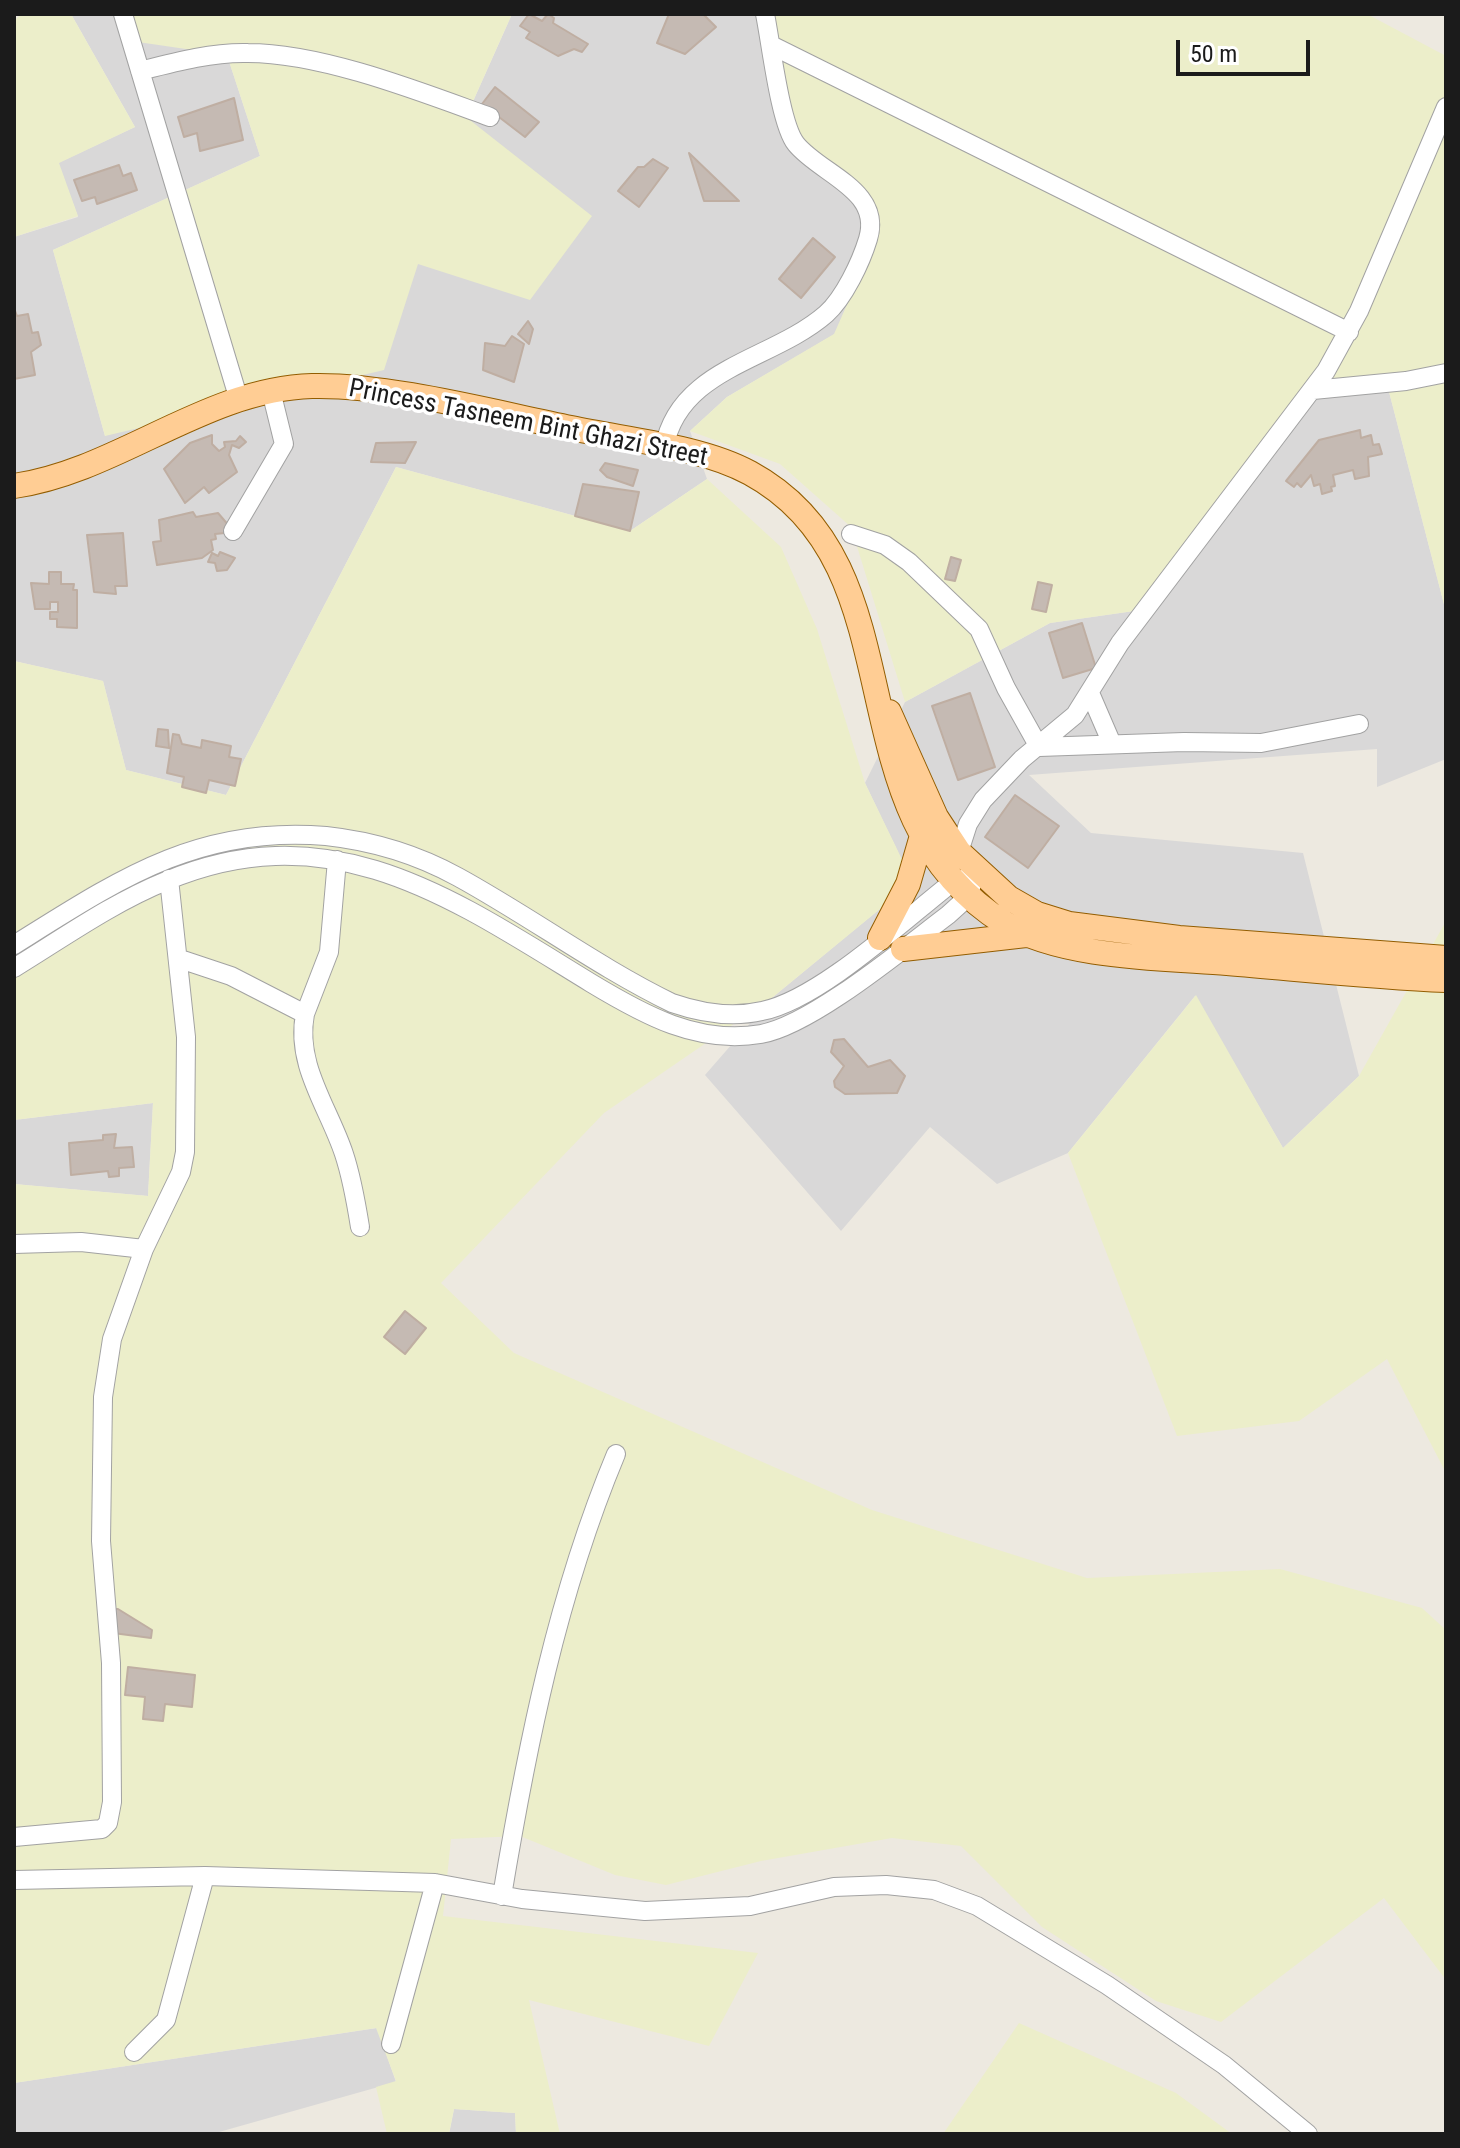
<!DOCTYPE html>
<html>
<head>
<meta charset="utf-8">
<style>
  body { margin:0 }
  #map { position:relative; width:1460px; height:2148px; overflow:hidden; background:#ede9e0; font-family:"Roboto Condensed",sans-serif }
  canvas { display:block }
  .frame { position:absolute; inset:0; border:16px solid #1b1b1b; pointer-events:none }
  .scale { position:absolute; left:1176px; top:40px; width:134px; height:36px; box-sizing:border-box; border:4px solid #1b1b1b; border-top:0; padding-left:10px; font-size:24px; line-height:28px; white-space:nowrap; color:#1b1b1b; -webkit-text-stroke:6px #fff; paint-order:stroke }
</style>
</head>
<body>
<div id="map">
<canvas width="1460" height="2148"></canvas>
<div class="frame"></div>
<div class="scale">50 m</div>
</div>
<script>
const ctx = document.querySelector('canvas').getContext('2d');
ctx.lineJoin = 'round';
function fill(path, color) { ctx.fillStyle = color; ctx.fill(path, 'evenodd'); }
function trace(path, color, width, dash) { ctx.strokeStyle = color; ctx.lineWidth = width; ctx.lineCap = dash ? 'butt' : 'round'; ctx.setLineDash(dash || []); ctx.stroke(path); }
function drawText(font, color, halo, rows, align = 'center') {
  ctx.font = font + ' "Roboto Condensed",sans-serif'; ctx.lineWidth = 7; ctx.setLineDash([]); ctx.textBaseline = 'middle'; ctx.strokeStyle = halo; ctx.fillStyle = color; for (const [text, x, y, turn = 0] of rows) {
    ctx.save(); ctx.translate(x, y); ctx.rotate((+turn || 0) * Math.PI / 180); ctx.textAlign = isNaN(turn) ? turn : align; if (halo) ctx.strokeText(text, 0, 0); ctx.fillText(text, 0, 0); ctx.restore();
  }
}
fill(new Path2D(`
  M71 14H129L227 55 260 156 53 250 105 436 418 264 466 117 512 14H772L796 139 879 232 835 334 727 397 690 431 707 479 630 531 396 467 226 795 126 770 103 681 14 661V237L78 217 58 163 135 127Z
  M1387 384 1446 612V759L1377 787V749L1029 775 1091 833 1303 853 1359 1076 1283 1148 1195 996 1068 1153 997 1184 930 1127 841 1231 705 1075 773 997 912 882 865 783 905 702 1050 623 1141 610 1300 395Z
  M153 1103 148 1196 14 1184V1120Z
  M377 2028 396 2082 212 2134H14V2083Z
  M454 2109 515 2113 516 2134H449Z`), '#d9d8d8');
fill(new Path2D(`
  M21 14H71L135 127 59 163 78 216 14 237V21Z
  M129 14H512L466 117 592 216 530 300 418 264 384 370 105 436 53 250 260 156 227 55 138 42Z
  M772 14H1367L1446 56V612L1387 384 1301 395 1141 610 1050 623 905 702 851 527 780 464 690 431 727 397 834 334 879 232 796 139Z
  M396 467 630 531 707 479 781 547 817 629 865 783 913 882 773 997 604 1113 441 1283 514 1353 872 1510 1087 1578 1280 1569 1422 1608 1446 1630V1980L1384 1898 1221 2022 1156 2001 1042 1927 961 1846 892 1838 761 1861 666 1885 615 1875 520 1836 451 1839 443 1916 758 1953 709 2046 529 2000 560 2134H516L515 2113 454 2109 449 2134H387L376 2087 396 2081 376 2028 14 2083V1184L148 1196 153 1103 14 1120V661L103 681 126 770 226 795Z
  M1446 921V1473L1387 1359 1299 1421 1177 1436 1068 1153 1196 995 1283 1148 1359 1076Z
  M1019 2023 1176 2093 1232 2134H943Z`), '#eceeca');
const building = new Path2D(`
  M529 14 542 21 548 14 554 18 553 23 588 44 582 52 574 49 558 56 526 38 530 32 520 26Z
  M669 14H703L716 27 685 54 657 43Z
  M495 87 539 122 525 137 482 104Z
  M234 98 243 140 200 151 197 133 184 137 178 117Z
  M689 153 739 201H704Z
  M653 159 668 168 639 207 618 191 638 167H644Z
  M119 165 123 176 131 173 137 190 97 204 95 197 82 201 74 180Z
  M813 238 835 257 801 298 779 279Z
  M14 308 17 316 28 314 32 333 38 332 41 345 31 352 35 375 14 379Z
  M528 321 533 329 529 344 518 334Z
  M512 336 524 344 514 382 483 370 485 343 505 346Z
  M1360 430 1361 438 1371 435 1373 445 1379 444 1382 454 1368 457 1369 476 1355 479 1353 470 1333 475 1335 486 1331 487 1332 491 1322 494 1320 484 1314 486 1311 475 1301 487 1297 483 1294 487 1286 481 1319 440Z
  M212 435V444L219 451 225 447 224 442 236 441 240 436 246 442 239 448 232 445 229 455 237 472 209 493 204 487 185 503 164 469 190 443Z
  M416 442 405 463 371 462 376 443Z
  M605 463 638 470 633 486 607 477 600 470Z
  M583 484 639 492 630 531 575 516Z
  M193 512 196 517 218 513 230 527 225 533 215 534 216 539 211 540 213 550 202 558 157 565 153 542 161 541 159 520Z
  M123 533 127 586H115L116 594 94 592 87 535Z
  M220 552 235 558 227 570 217 571 215 563 208 562 212 553 218 556Z
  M951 557 961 560 955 581 945 579Z
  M49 572H61V584H74L73 590H77V628L57 627V619H50V612H58V602H50V609H35L31 583 49 584Z
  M1038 582 1052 585 1046 612 1032 609Z
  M1082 623 1096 668 1063 678 1049 633Z
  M970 693 995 767 958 780 932 706Z
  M158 729 168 730 169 748 156 746Z
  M173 734 179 735 182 744 201 748 202 740 231 746 229 757 241 759 235 786 209 780 206 793 182 787 184 777 167 773Z
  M1015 795 1059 826 1028 868 985 837Z
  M844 1039 868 1067 890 1060 905 1076 897 1093 845 1094 835 1087 834 1081 844 1066 831 1052 834 1040Z
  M116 1134 114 1148 132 1147 134 1167 119 1168V1176L109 1177 108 1171 71 1175 69 1143 103 1140V1135Z
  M405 1311 426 1328 405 1354 384 1337Z
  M111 1609H118L152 1630 151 1638 113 1633Z
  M128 1667 195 1675 192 1707 165 1704 163 1721 143 1719 145 1697 125 1695Z`);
fill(building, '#c5bab3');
trace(building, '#bfaea2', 2);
const minor = new Path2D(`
  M123 14 239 400
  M771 45 1349 332
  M140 71C175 62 212 52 248 53 322 53 421 92 490 117
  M1313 390 1406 381 1446 373
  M664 448C679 367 772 361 826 314 844 298 861 262 868 239 883 190 820 174 796 144 780 124 771 43 765 14
  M233 531 284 444 271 391
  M851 534 885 545 909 562 979 629 1006 688 1039 747 1184 742 1261 743 1359 724
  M1090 693 1112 744
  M963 856 959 852 968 824 983 800 1022 759 1075 715 1120 643 1326 371 1359 311 1446 107
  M14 945C118 880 198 825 326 836 372 841 418 855 458 877 531 917 598 967 672 1003 701 1013 732 1018 762 1011 819 1000 906 918 954 881L967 878
  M180 959 231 976 305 1014 329 952 337 860
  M14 968C63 938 112 903 166 881 332 811 455 900 591 983 644 1015 698 1045 761 1034 812 1025 904 948 948 915L969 896 972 883
  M305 1014C295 1065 329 1108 344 1154 352 1178 356 1202 360 1227
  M14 1244 81 1242 144 1249
  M14 1837 102 1829 108 1823 112 1802 111 1663 101 1541 103 1397 112 1339 144 1249 181 1172 185 1152 186 1037 169 879
  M14 1880 205 1876 435 1883 522 1899 645 1911 750 1906 834 1887 886 1885 934 1890 977 1906 1107 1985 1224 2065 1308 2134
  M502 1896C527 1746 557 1595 616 1454
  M391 2044 435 1883
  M134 2052 166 2020 205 1876`);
const major = new Path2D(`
  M14 486C118 471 205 389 312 386 387 384 496 413 571 428 627 440 700 446 750 473 925 568 827 813 1004 923 1062 958 1160 958 1227 963 1300 969 1373 977 1446 980
  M889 712 936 817 959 852 1009 898 1037 914 1069 924 1179 938 1446 958
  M880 938 908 884 921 839
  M903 949 1026 935`);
trace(minor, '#a2a2a2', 20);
trace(major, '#935d00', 26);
trace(minor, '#fff', 18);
trace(major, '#ffcd94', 24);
drawText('26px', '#1b1b1b', '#fff', [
  ["Princess Tasneem Bint Ghazi Street",528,424,11]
]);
</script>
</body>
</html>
